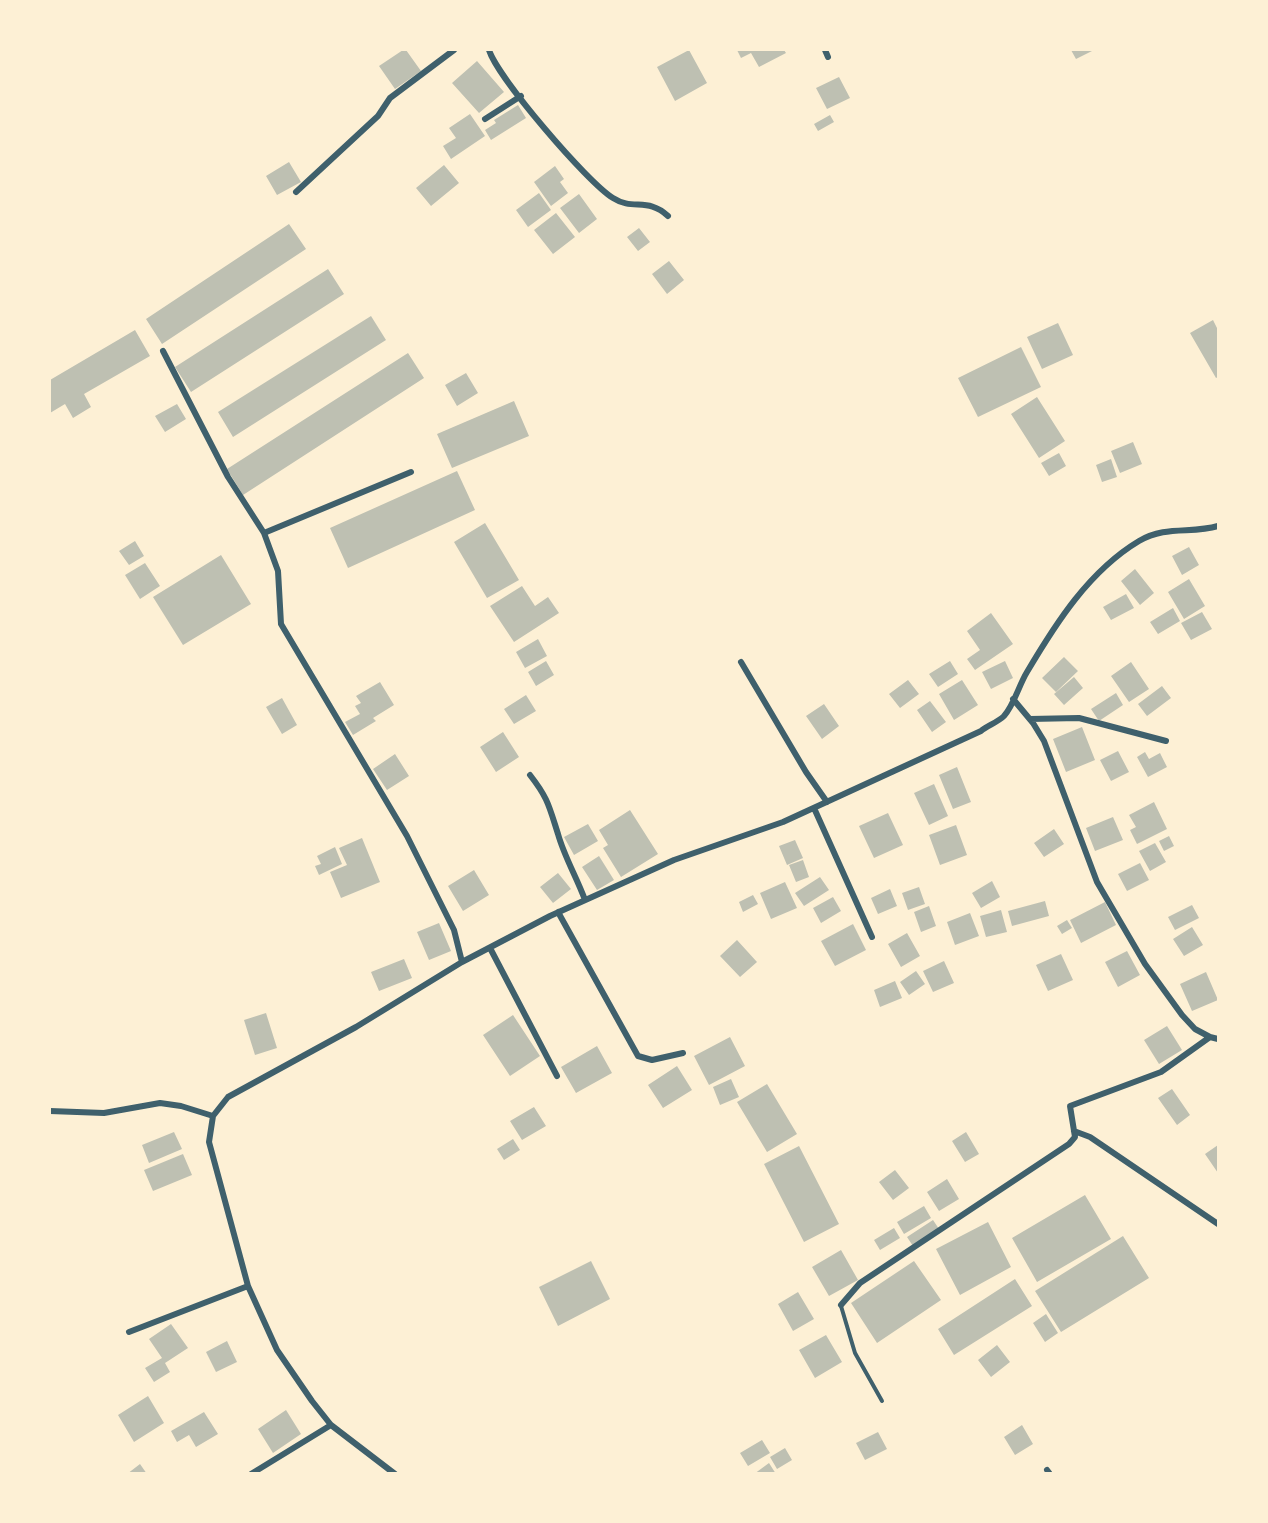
<!DOCTYPE html>
<html>
<head>
<meta charset="utf-8">
<style>
  body { margin:0 }
  #map { position:relative; width:1268px; height:1523px; overflow:hidden; background:#fdf0d5; font-family:Bitter,serif }
  canvas { display:block }
  .frame { position:absolute; inset:0; border:51px solid #fdf0d5; pointer-events:none }
</style>
</head>
<body>
<div id="map">
<canvas width="1268" height="1523"></canvas>
<div class="frame"></div>
</div>
<script>
const ctx = document.querySelector('canvas').getContext('2d');
ctx.lineJoin = 'round';
function fill(path, color) { ctx.fillStyle = color; ctx.fill(path, 'evenodd'); }
function trace(path, color, width, dash) { ctx.strokeStyle = color; ctx.lineWidth = width; ctx.lineCap = dash ? 'butt' : 'round'; ctx.setLineDash(dash || []); ctx.stroke(path); }
fill(new Path2D(`
  M403 50H406L421 71 395 89 379 66Z
  M689 50 707 83 675 101 657 67Z
  M737 50H784L786 53 759 67 751 53 741 58Z
  M1071 50H1094L1076 59Z
  M477 61 504 92 479 113 452 83Z
  M839 77 850 98 827 109 816 88Z
  M518 105 526 118 491 140 485 130 496 123 494 120Z
  M470 114 485 136 451 159 443 146 456 138 449 128Z
  M830 115 834 122 818 131 814 124Z
  M289 162 301 182 277 195 266 176Z
  M444 165 459 183 431 206 416 188Z
  M555 166 564 179 560 182 568 193 551 206 534 182Z
  M539 193 551 210 528 227 516 210Z
  M579 194 597 219 579 233 560 208Z
  M556 213 575 237 553 254 534 230Z
  M289 224 306 249 162 344 146 319Z
  M639 228 650 242 638 251 627 237Z
  M669 261 684 280 667 294 652 274Z
  M328 269 344 294 191 392 175 367Z
  M371 316 386 340 233 437 218 412Z
  M1213 320 1218 330V377L1216 378 1190 333Z
  M1058 323 1073 355 1042 369 1027 337Z
  M135 330 150 356 84 394 91 407 73 418 65 404 50 413V380Z
  M1021 347 1041 387 978 417 958 378Z
  M408 353 424 378 243 495 227 469Z
  M466 373 478 393 457 406 445 385Z
  M1037 397 1065 441 1039 458 1011 414Z
  M514 401 529 436 452 468 437 434Z
  M177 404 186 419 165 432 155 416Z
  M1133 442 1142 464 1120 473 1111 451Z
  M1059 453 1066 466 1049 476 1041 463Z
  M1111 459 1117 477 1102 482 1096 465Z
  M457 471 475 510 348 568 330 528Z
  M485 523 519 580 487 598 454 542Z
  M135 541 144 556 129 565 119 551Z
  M1189 547 1199 565 1182 575 1172 556Z
  M221 555 251 604 183 645 153 597Z
  M145 563 160 586 140 599 125 575Z
  M1135 569 1154 593 1140 605 1121 581Z
  M1189 579 1205 606 1184 619 1168 592Z
  M522 586 535 606 548 597 559 613 514 642 490 606Z
  M1126 594 1134 608 1111 620 1103 607Z
  M1173 608 1180 621 1158 634 1150 622Z
  M1202 612 1212 629 1191 640 1181 623Z
  M991 613 1013 644 975 670 967 659 980 650 967 631Z
  M538 639 547 656 525 668 516 652Z
  M1064 657 1078 671 1056 692 1042 678Z
  M546 661 554 675 536 686 528 672Z
  M950 661 958 674 938 687 929 674Z
  M1005 661 1013 678 991 689 982 672Z
  M1131 662 1149 689 1129 702 1111 676Z
  M1074 677 1083 688 1064 705 1054 694Z
  M908 680 919 694 900 708 889 694Z
  M962 680 978 705 954 720 939 694Z
  M380 682 394 705 373 718 376 721 353 735 345 722 360 714 355 706 361 703 356 696Z
  M1162 686 1171 698 1147 716 1138 704Z
  M1116 693 1123 705 1099 721 1091 709Z
  M526 695 536 711 514 724 504 709Z
  M282 698 297 725 282 734 266 707Z
  M930 701 946 722 932 732 917 710Z
  M824 704 839 726 822 739 806 716Z
  M1082 727 1095 760 1066 772 1053 739Z
  M503 732 519 757 496 772 480 747Z
  M1118 751 1129 772 1111 781 1100 760Z
  M1145 752 1149 759 1160 753 1167 767 1148 777 1137 757Z
  M395 754 409 776 387 790 373 769Z
  M957 767 971 802 953 809 939 775Z
  M934 784 948 816 929 825 914 793Z
  M1154 802 1167 829 1137 844 1130 830 1136 827 1129 815Z
  M630 810 658 854 621 877 603 848 608 845 599 830Z
  M888 813 903 845 874 858 859 826Z
  M1113 817 1123 840 1095 851 1086 828Z
  M588 824 598 841 574 855 564 837Z
  M956 825 967 855 940 865 929 835Z
  M1054 829 1064 844 1044 857 1034 843Z
  M1169 836 1174 846 1164 851 1159 841Z
  M362 838 380 882 341 898 330 872 347 865 339 848Z
  M795 840 803 858 787 865 779 846Z
  M1155 843 1166 862 1150 871 1139 851Z
  M335 847 342 864 319 875 315 866 321 864 317 856Z
  M599 856 614 880 597 890 582 867Z
  M803 860 809 877 796 882 789 865Z
  M1140 863 1149 880 1127 891 1118 874Z
  M474 870 489 895 463 911 448 886Z
  M558 873 571 889 553 903 540 887Z
  M820 877 829 890 804 906 795 893Z
  M992 881 1000 897 981 908 972 893Z
  M785 882 797 908 771 919 760 893Z
  M919 887 925 904 908 910 902 893Z
  M890 889 897 906 878 914 871 898Z
  M753 895 758 904 743 912 739 902Z
  M833 897 841 911 821 923 813 908Z
  M1045 901 1049 916 1012 926 1008 911Z
  M1105 902 1116 925 1081 943 1070 920Z
  M1192 905 1199 918 1175 930 1168 917Z
  M929 906 936 926 921 932 914 912Z
  M1001 910 1007 932 986 937 980 916Z
  M970 913 979 936 955 945 947 922Z
  M1067 920 1072 928 1062 934 1057 926Z
  M439 923 451 951 429 960 417 932Z
  M853 924 866 950 835 966 821 941Z
  M1192 927 1203 945 1184 956 1173 939Z
  M907 933 920 956 901 967 888 944Z
  M737 940 757 962 740 977 720 956Z
  M1127 951 1140 975 1118 987 1105 962Z
  M1061 954 1073 980 1048 991 1036 965Z
  M404 959 412 978 379 991 371 972Z
  M944 961 954 983 933 992 923 971Z
  M916 971 925 984 909 995 900 982Z
  M1206 972 1218 1000 1192 1011 1180 984Z
  M895 981 902 998 880 1007 874 990Z
  M266 1013 277 1048 255 1055 244 1020Z
  M513 1015 540 1056 510 1076 483 1035Z
  M1167 1026 1182 1050 1159 1064 1144 1040Z
  M730 1037 745 1066 709 1085 694 1056Z
  M597 1046 612 1073 576 1093 561 1067Z
  M677 1066 692 1090 663 1108 648 1085Z
  M731 1079 739 1097 720 1105 713 1087Z
  M767 1084 797 1134 767 1152 737 1102Z
  M1172 1089 1190 1115 1177 1125 1158 1098Z
  M534 1107 546 1126 522 1140 510 1121Z
  M174 1132 182 1149 149 1163 142 1145Z
  M966 1132 979 1154 965 1162 952 1141Z
  M513 1139 520 1150 504 1160 497 1149Z
  M1218 1145V1173L1205 1154Z
  M799 1146 839 1224 804 1242 764 1164Z
  M183 1154 192 1175 153 1191 144 1170Z
  M895 1170 909 1188 893 1200 879 1182Z
  M947 1179 959 1199 939 1211 927 1192Z
  M1085 1195 1111 1239 1037 1282 1012 1238Z
  M924 1206 931 1218 904 1234 897 1222Z
  M933 1220 939 1229 913 1246 907 1237Z
  M988 1222 1011 1267 960 1295 936 1249Z
  M894 1228 900 1238 880 1250 874 1240Z
  M1123 1236 1149 1278 1061 1332 1035 1291Z
  M841 1250 858 1280 829 1296 812 1267Z
  M591 1261 610 1299 558 1326 539 1287Z
  M914 1261 941 1300 877 1343 851 1303Z
  M1015 1279 1032 1306 954 1355 938 1329Z
  M798 1292 814 1319 793 1331 778 1304Z
  M1046 1314 1058 1333 1045 1342 1033 1323Z
  M171 1324 188 1348 165 1363 170 1372 154 1382 145 1368 162 1358 149 1339Z
  M826 1335 842 1362 815 1378 799 1350Z
  M227 1341 237 1362 216 1372 206 1352Z
  M997 1345 1010 1362 991 1377 978 1360Z
  M148 1396 164 1423 134 1442 118 1415Z
  M286 1410 301 1434 273 1453 258 1429Z
  M204 1412 218 1434 196 1447 189 1435 177 1442 171 1431Z
  M1022 1425 1033 1444 1015 1455 1004 1437Z
  M878 1432 887 1449 865 1460 856 1443Z
  M762 1440 770 1453 748 1466 740 1453Z
  M785 1448 792 1460 777 1469 770 1457Z
  M769 1463 776 1474H754Z
  M140 1464 147 1474H127Z`), '#bec0b2');
trace(new Path2D(`
  M841 1306 855 1353 882 1401`), '#3f606c', 4);
trace(new Path2D(`
  M489 50C498 78 587 182 613 198 633 211 648 197 668 216
  M825 50 828 57
  M485 119 521 96
  M296 192 378 116 390 98 454 50
  M163 351 228 477 264 533 278 571 281 624 407 836 454 930 462 962
  M264 533 411 472
  M741 662 806 772 827 802
  M1013 699 1033 723 1044 741 1097 882 1145 964 1182 1015 1195 1029 1210 1037
  M1030 719 1079 718 1166 741
  M530 775C548 798 549 806 558 834 564 856 577 878 585 900
  M814 808 872 937
  M558 912 638 1056 652 1060 683 1053
  M490 948 557 1076
  M50 1111 104 1113 160 1103 181 1106 213 1116
  M1074 1131 1090 1137 1218 1224
  M841 1305 860 1283 1069 1144 1075 1137 1070 1106 1161 1072 1210 1037 1218 1039
  M129 1332 248 1286
  M1047 1470 1050 1474
  M251 1474 331 1425
  M395 1474 331 1425 312 1401 277 1350 248 1286 209 1142 213 1116 228 1097 356 1027 462 962 550 916 674 860 783 822 981 731C987 726 998 722 1004 716 1014 705 1019 685 1027 672 1056 623 1089 571 1139 541 1166 525 1191 534 1218 526`), '#3f606c', 6);
</script>
</body>
</html>
